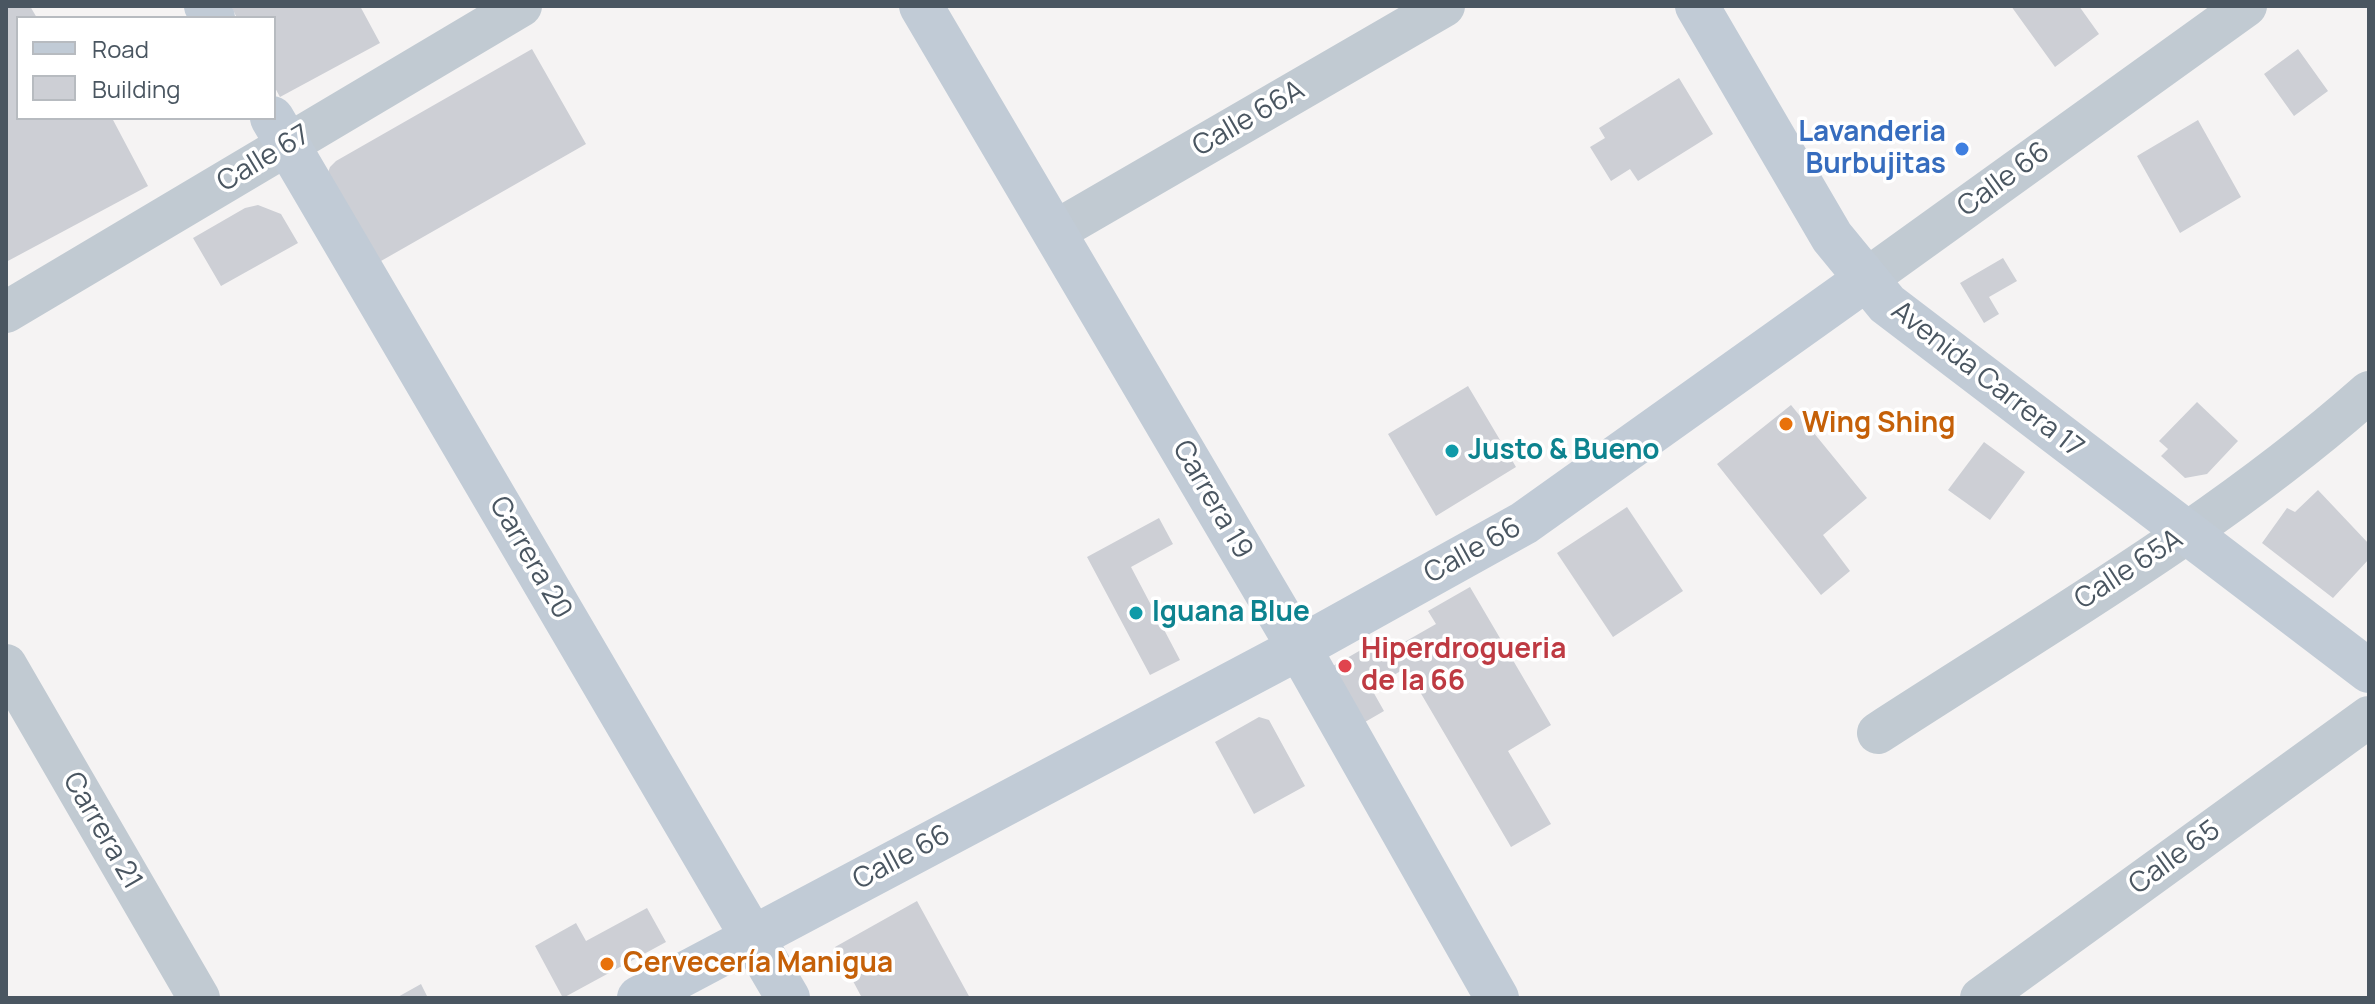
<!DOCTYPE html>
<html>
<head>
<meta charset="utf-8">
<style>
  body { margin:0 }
  #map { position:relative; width:2375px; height:1004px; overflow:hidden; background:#f5f3f3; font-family:Manrope,sans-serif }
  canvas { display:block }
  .frame { position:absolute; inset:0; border:8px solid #4a5661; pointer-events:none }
  .legend { position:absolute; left:16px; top:16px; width:260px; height:104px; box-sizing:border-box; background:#fff; border:2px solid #b7bbc0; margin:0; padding:10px 14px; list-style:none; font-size:24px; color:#4a5661 }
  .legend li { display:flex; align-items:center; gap:16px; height:40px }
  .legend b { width:40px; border:2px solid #b7bbc0 }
</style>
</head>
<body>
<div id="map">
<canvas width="2375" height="1004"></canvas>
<div class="frame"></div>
<ul class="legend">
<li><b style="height:10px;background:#c1cbd6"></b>Road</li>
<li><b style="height:22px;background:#cdcfd5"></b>Building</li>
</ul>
</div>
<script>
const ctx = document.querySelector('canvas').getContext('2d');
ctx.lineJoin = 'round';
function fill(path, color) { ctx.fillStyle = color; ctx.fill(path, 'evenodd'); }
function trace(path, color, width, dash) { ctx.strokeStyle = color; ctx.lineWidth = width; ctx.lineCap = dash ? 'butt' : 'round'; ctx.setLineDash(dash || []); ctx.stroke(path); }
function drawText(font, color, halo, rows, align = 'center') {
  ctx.font = font + ' Manrope,sans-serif'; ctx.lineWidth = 7; ctx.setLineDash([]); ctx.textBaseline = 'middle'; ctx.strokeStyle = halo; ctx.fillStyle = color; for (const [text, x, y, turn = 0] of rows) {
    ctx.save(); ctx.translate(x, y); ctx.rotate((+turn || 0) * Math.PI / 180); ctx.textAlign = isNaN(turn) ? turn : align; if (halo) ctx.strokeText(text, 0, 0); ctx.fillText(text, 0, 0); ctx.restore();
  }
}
fill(new Path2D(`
  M6 6H30L37 18H18V118H112L148 186 6 262Z
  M231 6H360L380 43 280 97 274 86V18H237Z
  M2011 6H2079L2099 34 2055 67Z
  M532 49 586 144 374 265 327 175 330 167 336 161Z
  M2298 49 2328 91 2294 116 2264 74Z
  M1679 78 1713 134 1638 181 1630 169 1611 181 1590 147 1605 138 1599 128Z
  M2198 120 2241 197 2180 233 2137 156Z
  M258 205 281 214 298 243 221 286 193 238 245 208Z
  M2003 258 2017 281 1989 297 1999 314 1984 323 1960 283Z
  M1468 386 1516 467 1436 516 1388 434Z
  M2197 402 2238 441 2207 474 2185 478 2161 456 2168 449 2159 441Z
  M1791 405 1867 498 1823 535 1850 571 1821 595 1717 464Z
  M1984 442 2025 472 1990 520 1948 490Z
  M2318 490 2369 544V559L2333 598 2262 543 2287 508 2295 512Z
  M1627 507 1683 591 1613 637 1557 553Z
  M1159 518 1173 544 1131 567 1180 660 1150 675 1087 557Z
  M1470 587 1551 725 1508 751 1551 824 1511 847 1406 668 1371 688 1384 711 1365 722 1333 666 1387 635 1394 648 1436 624 1428 611Z
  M1259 717 1269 720 1305 786 1254 814 1215 742Z
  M917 901 970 998H862L835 947Z
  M647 908 666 942 563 998 535 946 576 923 586 941Z
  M421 984 428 998H396Z`), '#cdcfd5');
trace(new Path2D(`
  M1054 232 1444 6
  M1865 280 2246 6
  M6 312 521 6
  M6 665 199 998
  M1878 733C2044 625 2220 524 2369 392
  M1981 998 2369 717`), '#c1cad2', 42);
trace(new Path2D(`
  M206 6 213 18
  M921 6 1299 648 1497 998
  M1697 6 1832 237 1887 304 2369 671
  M272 118 788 998
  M639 998 1299 648 1524 523 1865 280`), '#c1cbd6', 44);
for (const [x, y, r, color] of [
  [1962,149,8,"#3f7fe0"],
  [1786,424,8,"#e8710a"],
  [1452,451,8,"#0f9aa8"],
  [1136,613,8,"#0f9aa8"],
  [1345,666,8,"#e0444e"],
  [607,964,8,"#e8710a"]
]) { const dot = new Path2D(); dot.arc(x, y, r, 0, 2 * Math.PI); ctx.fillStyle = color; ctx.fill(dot); trace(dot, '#fff', 3); }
drawText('28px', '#4a5661', '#fff', [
  ["Calle 66A",1249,119,-30],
  ["Calle 67",264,159,-31],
  ["Calle 66",2004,180,-36],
  ["Avenida Carrera 17",1987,380,38],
  ["Carrera 19",1212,500,60],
  ["Calle 66",1473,551,-29],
  ["Carrera 20",530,558,60],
  ["Calle 65A",2129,570,-33],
  ["Carrera 21",102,831,60],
  ["Calle 66",902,858,-28],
  ["Calle 65",2175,858,-36]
]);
drawText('bold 28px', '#366cbe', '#fff', [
  ["Lavanderia",1946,133],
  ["Burbujitas",1946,165]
], 'right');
drawText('bold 28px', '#c56008', '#fff', [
  ["Wing Shing",1802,424],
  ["Cervecería Manigua",623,964]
], 'left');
drawText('bold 28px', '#0d838f', '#fff', [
  ["Justo & Bueno",1468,451],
  ["Iguana Blue",1152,613]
], 'left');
drawText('bold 28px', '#be3a42', '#fff', [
  ["Hiperdrogueria",1361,650],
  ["de la 66",1361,682]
], 'left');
</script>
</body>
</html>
